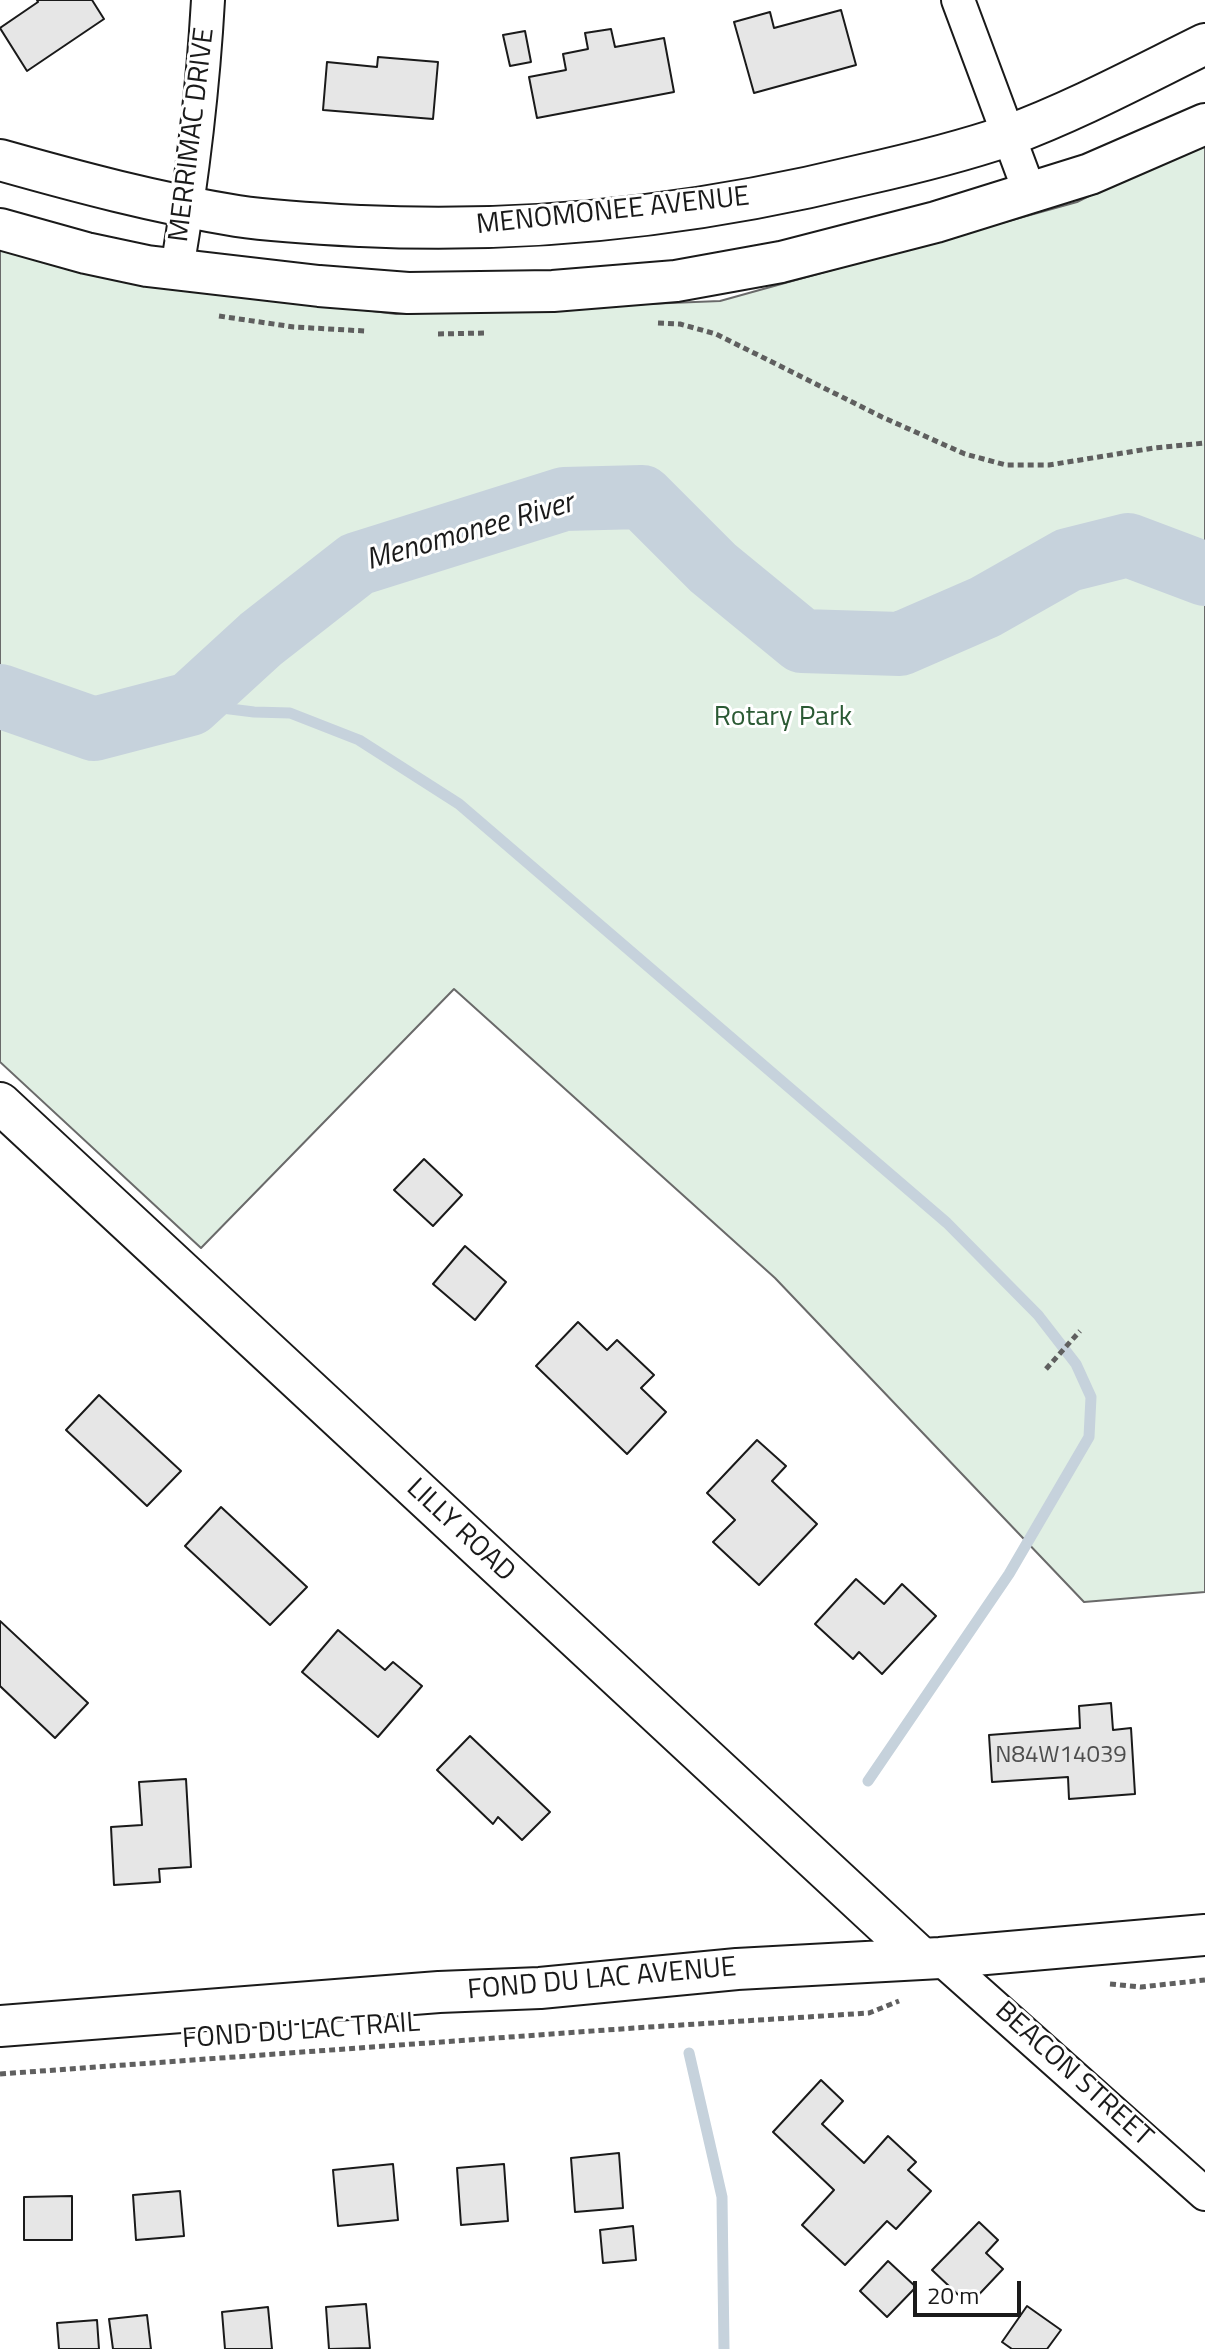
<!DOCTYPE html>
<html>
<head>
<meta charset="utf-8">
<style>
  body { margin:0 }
  #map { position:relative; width:1205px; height:2349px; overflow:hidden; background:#fff; font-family:"Titillium Web",sans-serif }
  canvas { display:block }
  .scale { position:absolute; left:913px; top:2281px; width:108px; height:36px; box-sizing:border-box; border:4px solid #1a1a1a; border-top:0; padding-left:10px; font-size:24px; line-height:28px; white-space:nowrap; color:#1a1a1a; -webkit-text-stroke:6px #fff; paint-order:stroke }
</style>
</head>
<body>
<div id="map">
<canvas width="1205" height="2349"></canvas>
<div class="scale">20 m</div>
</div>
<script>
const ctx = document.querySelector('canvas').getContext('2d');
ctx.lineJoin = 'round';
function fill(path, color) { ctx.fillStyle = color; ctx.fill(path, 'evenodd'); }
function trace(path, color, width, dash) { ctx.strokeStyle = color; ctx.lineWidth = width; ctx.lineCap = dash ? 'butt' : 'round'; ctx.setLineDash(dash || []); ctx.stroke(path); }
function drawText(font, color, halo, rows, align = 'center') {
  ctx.font = font + ' "Titillium Web",sans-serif'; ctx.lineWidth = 6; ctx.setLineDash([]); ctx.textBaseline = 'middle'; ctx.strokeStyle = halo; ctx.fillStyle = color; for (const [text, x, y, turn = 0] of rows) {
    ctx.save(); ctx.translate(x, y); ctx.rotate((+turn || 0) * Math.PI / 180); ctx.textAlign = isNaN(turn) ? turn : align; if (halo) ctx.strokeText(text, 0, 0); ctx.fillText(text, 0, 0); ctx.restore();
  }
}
const green = new Path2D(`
  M1205 138V1592L1084 1602 775 1278 454 989 201 1248 0 1062V250L96 276 396 314 720 301 1077 202Z`);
fill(green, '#e0efe3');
trace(green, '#6a6a6a', 2);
trace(new Path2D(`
  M190 704 254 712 290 713 359 740 459 804 947 1223 1038 1315 1076 1364 1091 1397 1089 1437 1009 1574 868 1781
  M689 2053 722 2197 724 2349`), '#c6d2dc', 11);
trace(new Path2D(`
  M0 696 94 729 190 704 261 639 357 564 564 499 642 497 713 568 802 641 900 644 985 607 1068 560 1128 545 1205 574`), '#c6d2dc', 64);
const building = new Path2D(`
  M37 0H92L104 19 27 71 0 28 38 2Z
  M841 10 856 65 754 93 734 22 770 12 774 28Z
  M611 29 615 47 664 38 674 92 537 118 529 77 566 70 563 54 588 49 585 33Z
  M525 31 531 62 510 66 503 35Z
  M378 57 438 62 433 119 323 110 327 62 377 67Z
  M424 1159 462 1195 433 1226 394 1190Z
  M465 1246 506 1282 475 1320 433 1284Z
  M578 1322 607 1350 617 1340 654 1375 641 1388 666 1412 627 1454 536 1366Z
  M99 1395 181 1471 147 1506 66 1430Z
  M757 1440 786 1466 772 1481 817 1524 759 1585 713 1542 735 1520 707 1493Z
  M221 1507 307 1587 270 1625 185 1546Z
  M856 1579 884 1604 902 1584 936 1616 882 1674 859 1652 853 1659 815 1624Z
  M0 1621 88 1703 55 1738 0 1686Z
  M338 1630 385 1670 393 1662 422 1686 378 1737 302 1672Z
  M1111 1703 1113 1730 1131 1728 1135 1794 1069 1799 1068 1777 992 1782 989 1735 1080 1728 1079 1706Z
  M470 1736 550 1812 522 1840 498 1817 493 1824 437 1770Z
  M186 1779 191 1867 159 1869 160 1882 114 1885 111 1827 142 1825 139 1782Z
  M821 2080 843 2101 822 2124 864 2163 888 2136 916 2162 908 2170 931 2191 896 2229 887 2221 845 2265 802 2225 834 2190 773 2132Z
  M619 2153 623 2208 575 2212 571 2158Z
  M393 2164 398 2220 338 2226 333 2170Z
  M504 2164 508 2221 461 2225 457 2168Z
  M180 2191 184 2236 136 2240 133 2195Z
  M72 2196V2240H24V2197Z
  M979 2222 998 2240 986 2253 1003 2269 969 2305 932 2270Z
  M633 2226 636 2260 603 2263 600 2230Z
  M888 2261 916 2287 887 2317 860 2291Z
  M366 2304 370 2348 329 2349 326 2307Z
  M1027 2306 1061 2330 1047 2349H1012L1002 2342Z
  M268 2307 272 2349H225L222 2312Z
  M147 2315 151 2349H113L109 2319Z
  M97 2320 99 2349H59L57 2323Z`);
fill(building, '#e6e6e6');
trace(building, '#1a1a1a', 2);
const minor = new Path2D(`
  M958 0 1030 193
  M177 269C192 180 203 90 208 0
  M940 1958 1205 2194`);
const tertiary = new Path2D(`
  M0 160C78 182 157 203 237 216 278 222 320 224 361 226 529 234 699 215 862 175 911 164 960 152 1007 136 1075 111 1140 76 1205 44
  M0 229 86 253 147 266 319 286 408 293 553 291 676 281 781 262 936 222 1090 174 1205 124
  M0 1103 921 1958
  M0 2026 439 1992 540 1988 737 1969 940 1958 1205 1935`);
trace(minor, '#1a1a1a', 36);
trace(tertiary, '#1a1a1a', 44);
trace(new Path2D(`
  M219 316 294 327 365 331
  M658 323 680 324 716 334 882 417 965 454 1006 465H1049L1154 448 1205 443
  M438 334 484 333
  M1046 1369 1080 1331
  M1110 1984 1141 1987 1205 1980
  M0 2074 634 2028 869 2013 899 2001`), '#5f5f5f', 5, [6, 4]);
trace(minor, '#fff', 32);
trace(tertiary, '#fff', 40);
drawText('24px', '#4d4d4d', null, [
  ["N84W14039",1061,1756]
]);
drawText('28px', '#1a1a1a', '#fff', [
  ["MERRIMAC DRIVE",193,135,-83],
  ["MENOMONEE AVENUE",613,212,-6],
  ["LILLY ROAD",460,1531,43],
  ["FOND DU LAC AVENUE",602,1980,-5],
  ["FOND DU LAC TRAIL",301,2032,-4],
  ["BEACON STREET",1073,2075,42]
]);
drawText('28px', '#2b5a34', '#fff', [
  ["Rotary Park",783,718]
]);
drawText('italic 30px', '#1a1a1a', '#fff', [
  ["Menomonee River",470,533,-16]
]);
</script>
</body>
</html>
